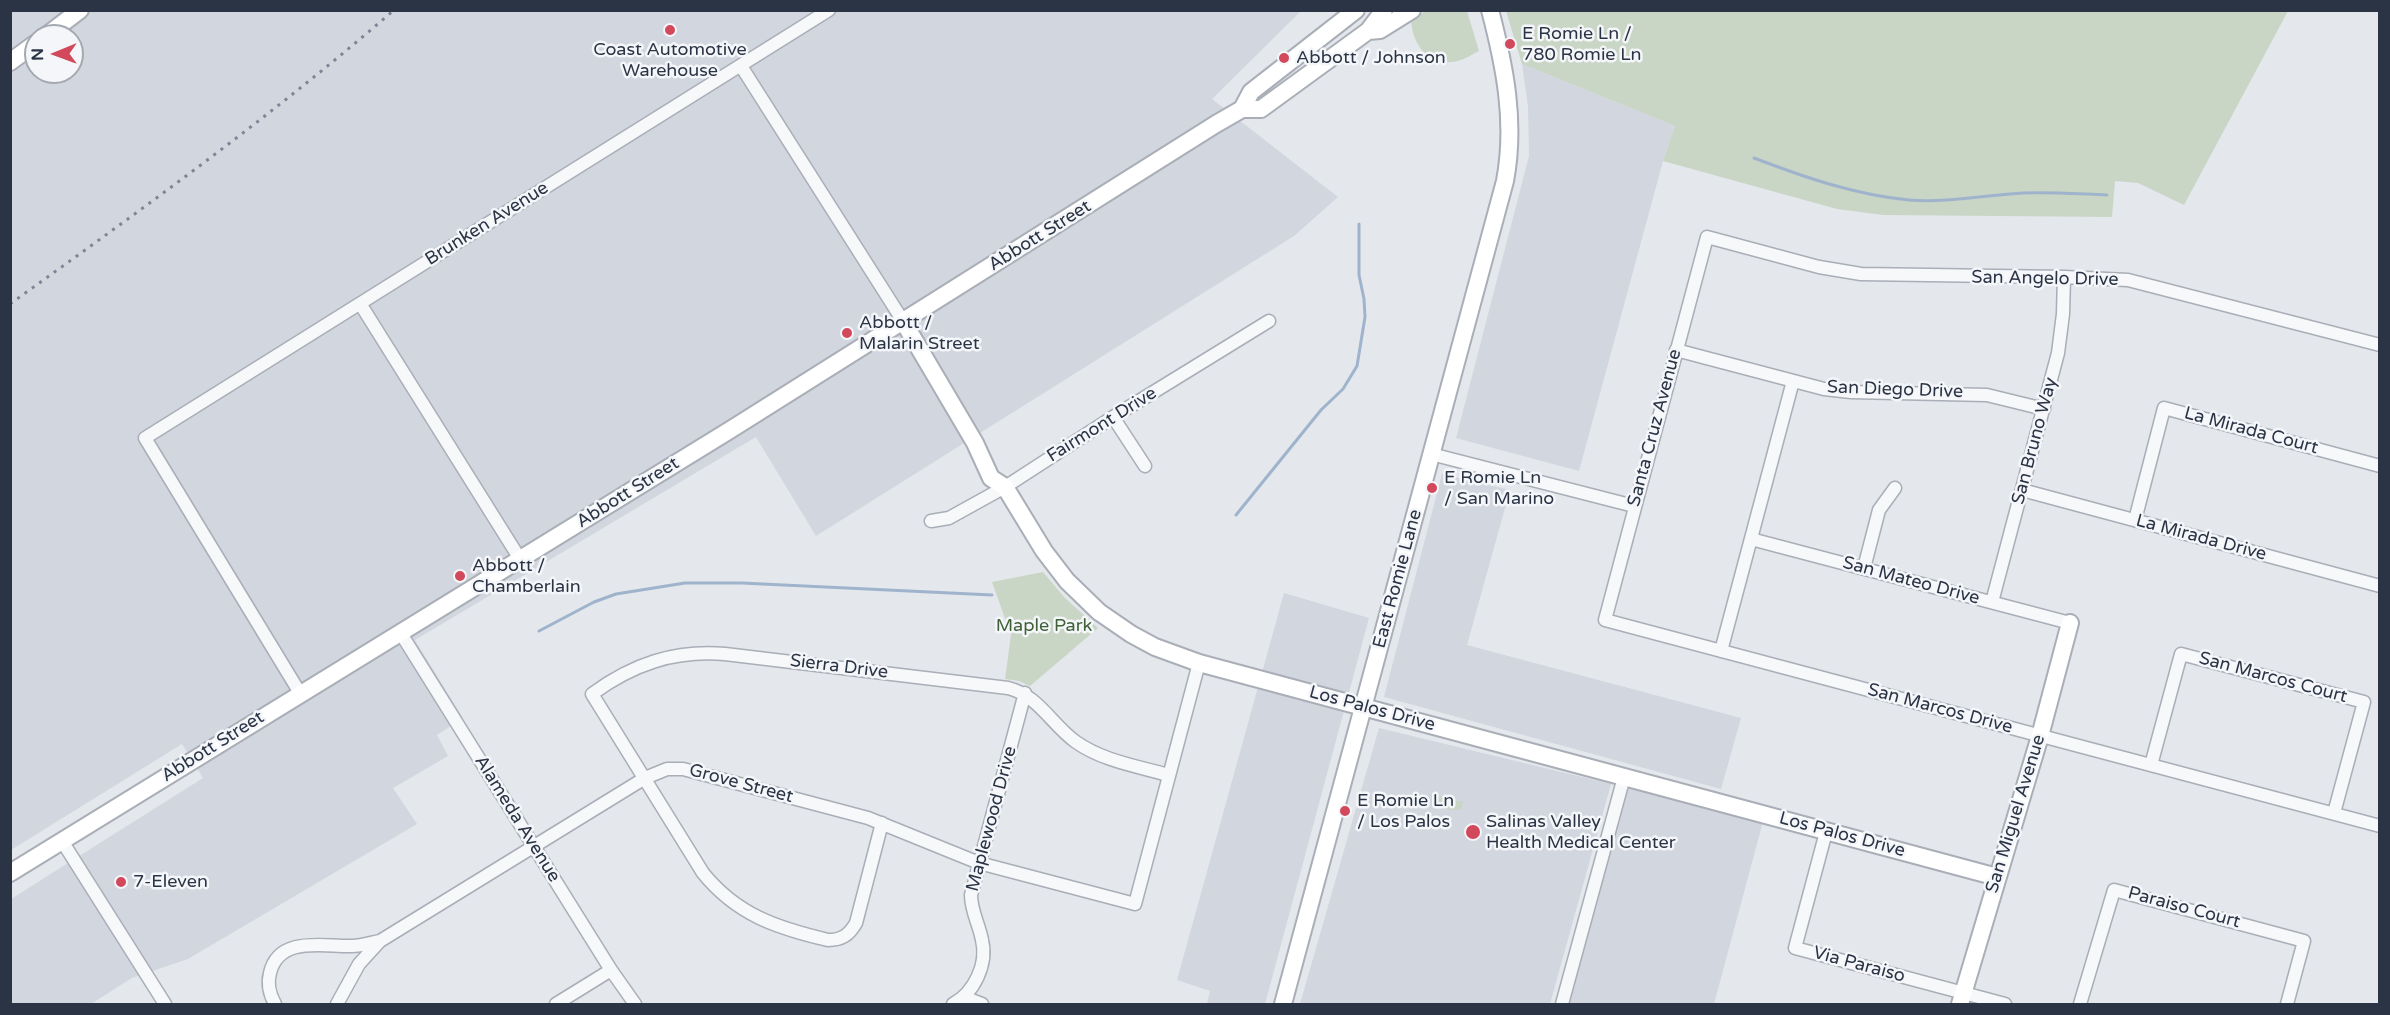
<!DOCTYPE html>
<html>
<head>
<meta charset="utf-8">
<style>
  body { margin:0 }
  #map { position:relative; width:2390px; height:1015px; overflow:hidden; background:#e4e7ec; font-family:"Varela Round",sans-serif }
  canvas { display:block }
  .frame { position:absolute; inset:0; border:12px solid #2b3445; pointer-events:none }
  .north { position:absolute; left:24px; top:24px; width:60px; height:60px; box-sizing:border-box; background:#f4f6f9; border:2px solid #a4a8b1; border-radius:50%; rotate:269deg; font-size:16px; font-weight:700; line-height:24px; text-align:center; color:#2b3445 }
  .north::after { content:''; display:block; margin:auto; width:21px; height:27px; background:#d1495b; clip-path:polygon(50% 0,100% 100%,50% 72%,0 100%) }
</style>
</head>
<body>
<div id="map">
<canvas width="2390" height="1015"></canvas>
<div class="frame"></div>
<div class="north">N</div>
</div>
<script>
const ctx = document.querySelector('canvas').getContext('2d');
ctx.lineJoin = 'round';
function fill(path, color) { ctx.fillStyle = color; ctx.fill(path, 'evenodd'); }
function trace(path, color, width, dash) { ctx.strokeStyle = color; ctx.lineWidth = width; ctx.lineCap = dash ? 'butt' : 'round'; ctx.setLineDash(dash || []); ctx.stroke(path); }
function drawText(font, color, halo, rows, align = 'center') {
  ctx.font = font + ' "Varela Round",sans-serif'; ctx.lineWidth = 5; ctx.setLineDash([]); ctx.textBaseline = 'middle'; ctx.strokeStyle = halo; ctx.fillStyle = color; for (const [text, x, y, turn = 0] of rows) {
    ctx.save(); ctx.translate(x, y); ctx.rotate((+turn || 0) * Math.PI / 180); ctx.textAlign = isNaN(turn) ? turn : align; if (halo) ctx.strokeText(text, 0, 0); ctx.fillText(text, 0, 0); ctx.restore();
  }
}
fill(new Path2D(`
  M11 11H1301L1212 99 1338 197 1294 236 816 536 756 437 415 640 463 718 437 735 448 756 393 788 417 824 188 959 132 978 91 1004H11V899L203 778 182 744 11 850ZM36 36H72V72H36Z
  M1522 64 1675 126 1663 161 1579 471 1456 438 1529 156 1528 106Z
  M1442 474 1510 490 1467 645 1741 718 1721 789 1384 697Z
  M1284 593 1369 618 1265 1004H1207L1210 991 1177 980Z
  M1379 728 1611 784 1550 1004H1300Z
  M1624 777 1765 814 1714 1004H1562Z`), '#d2d6de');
fill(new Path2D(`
  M1426 11H1467L1479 51C1471 55 1462 61 1452 62 1426 64 1412 43 1411 19Z
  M1506 11V10L2288 11 2184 205 2138 183 2115 181 2112 217 1883 215 1837 209 1663 161 1675 126 1522 64Z
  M1043 572 1064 597 1098 628 1030 686 1019 681 1005 679 1011 635 992 582Z
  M1430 795 1463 802 1461 809C1446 813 1439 806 1430 795Z`), '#c9d6c5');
trace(new Path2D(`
  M1754 158C1804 177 1855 195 1909 200 1947 203 1986 195 2024 193 2051 192 2079 194 2107 195
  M1236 515 1321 410 1343 389 1357 366 1365 317 1364 299 1359 275V224
  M539 631 594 602 616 594 685 583H742L992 595`), '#9fb4cc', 3);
const street = new Path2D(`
  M741 66 903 321
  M361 305 520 559
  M2380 345 2128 280 2064 277 1861 274 1819 267 1707 237 1605 620 2380 826
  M1676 350 1824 389 1851 392 1987 395 2044 409
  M1113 417 1145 466
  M1431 454 1634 506
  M2022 490 2380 586
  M2135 520 2164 408 2380 466
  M931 521 949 518 1005 487 1113 417 1269 321
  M1751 539 2070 623
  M1864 568 1879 510 1895 488
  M1992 602 2058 353 2063 314 2064 277
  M400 632 611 970 635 1004
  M1721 651 1793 381
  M300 693 145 438 829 10
  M2151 765 2181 654 2364 702 2334 813
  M882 823 856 923C849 935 842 940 828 940 777 928 737 915 703 873L592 694C633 664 674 650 725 654L1008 688C1038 695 1052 725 1076 742 1103 761 1137 766 1168 775
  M1826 832 1795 948 2005 1004
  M62 841 165 1004
  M380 941 645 778 667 769H683L868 818 979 863 1135 904 1199 663
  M964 997 982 1004
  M275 1004C270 995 267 984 270 973 279 935 324 947 352 946 361 946 370 943 380 941L359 964 337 1004
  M556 1004 611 970
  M953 1004C974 993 988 964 982 940 979 924 971 911 971 895L1025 693
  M1562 1004 1624 777
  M2080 1004 2114 890 2304 941 2287 1004`);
const secondary = new Path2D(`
  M1368 31 1380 30 1412 10
  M46 36 80 10
  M10 62 36 43
  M1242 109 1251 92 1356 10
  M903 321 975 443 991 478 1005 487 1044 551 1067 581 1099 612 1131 634 1155 647 1199 663 1997 877
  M10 873 730 430 1216 124 1242 109H1261L1368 31 1384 10
  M1283 1004 1505 181C1516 123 1505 67 1490 10
  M1960 1004 2040 736 2070 623`);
trace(street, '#a9aeb7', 15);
trace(secondary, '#a9aeb7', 20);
trace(street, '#f7f8fa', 12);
trace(secondary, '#fff', 16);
trace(new Path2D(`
  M10 304C141 210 272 116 394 10`), '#7d8696', 3, [3, 6]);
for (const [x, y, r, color] of [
  [670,30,6,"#d1495b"],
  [1510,44,6,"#d1495b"],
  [1284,58,6,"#d1495b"],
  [847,333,6,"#d1495b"],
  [1432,488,6,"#d1495b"],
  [460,576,6,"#d1495b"],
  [1345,811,6,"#d1495b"],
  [1473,832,8,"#d1495b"],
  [121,882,6,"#d1495b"]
]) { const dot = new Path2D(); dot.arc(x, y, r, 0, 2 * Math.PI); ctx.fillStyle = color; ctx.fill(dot); trace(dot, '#f4f6f9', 2); }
drawText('18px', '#2b3445', '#f4f6f9', [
  ["E Romie Ln /",1522,34],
  ["780 Romie Ln",1522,55],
  ["Coast Automotive",670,50,"center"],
  ["Warehouse",670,71,"center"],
  ["Abbott / Johnson",1296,58],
  ["Abbott /",859,323],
  ["Malarin Street",859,344],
  ["E Romie Ln",1444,478],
  ["/ San Marino",1444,499],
  ["Abbott /",472,566],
  ["Chamberlain",472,587],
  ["E Romie Ln",1357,801],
  ["/ Los Palos",1357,822],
  ["Salinas Valley",1486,822],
  ["Health Medical Center",1486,843],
  ["7-Eleven",133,882]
], 'left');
drawText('18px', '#2b3445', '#f4f6f9', [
  ["Brunken Avenue",487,224,-32],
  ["Abbott Street",1040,236,-32],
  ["San Angelo Drive",2045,279,1],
  ["San Diego Drive",1895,390,2],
  ["Fairmont Drive",1102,425,-32],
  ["Santa Cruz Avenue",1655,428,-75],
  ["La Mirada Court",2251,431,15],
  ["San Bruno Way",2035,441,-75],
  ["Abbott Street",628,493,-32],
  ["La Mirada Drive",2201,538,15],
  ["East Romie Lane",1398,579,-75],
  ["San Mateo Drive",1911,581,15],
  ["Sierra Drive",839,667,7],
  ["San Marcos Court",2273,678,15],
  ["Los Palos Drive",1372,709,15],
  ["San Marcos Drive",1940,709,15],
  ["Abbott Street",213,747,-32],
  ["Grove Street",741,784,15],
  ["San Miguel Avenue",2016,814,-73],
  ["Alameda Avenue",517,819,58],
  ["Maplewood Drive",992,819,-75],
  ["Los Palos Drive",1842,835,15],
  ["Paraiso Court",2184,908,15],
  ["Via Paraiso",1859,965,15]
]);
drawText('18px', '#3f6138', '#f4f6f9', [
  ["Maple Park",1044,626]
]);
</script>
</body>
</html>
